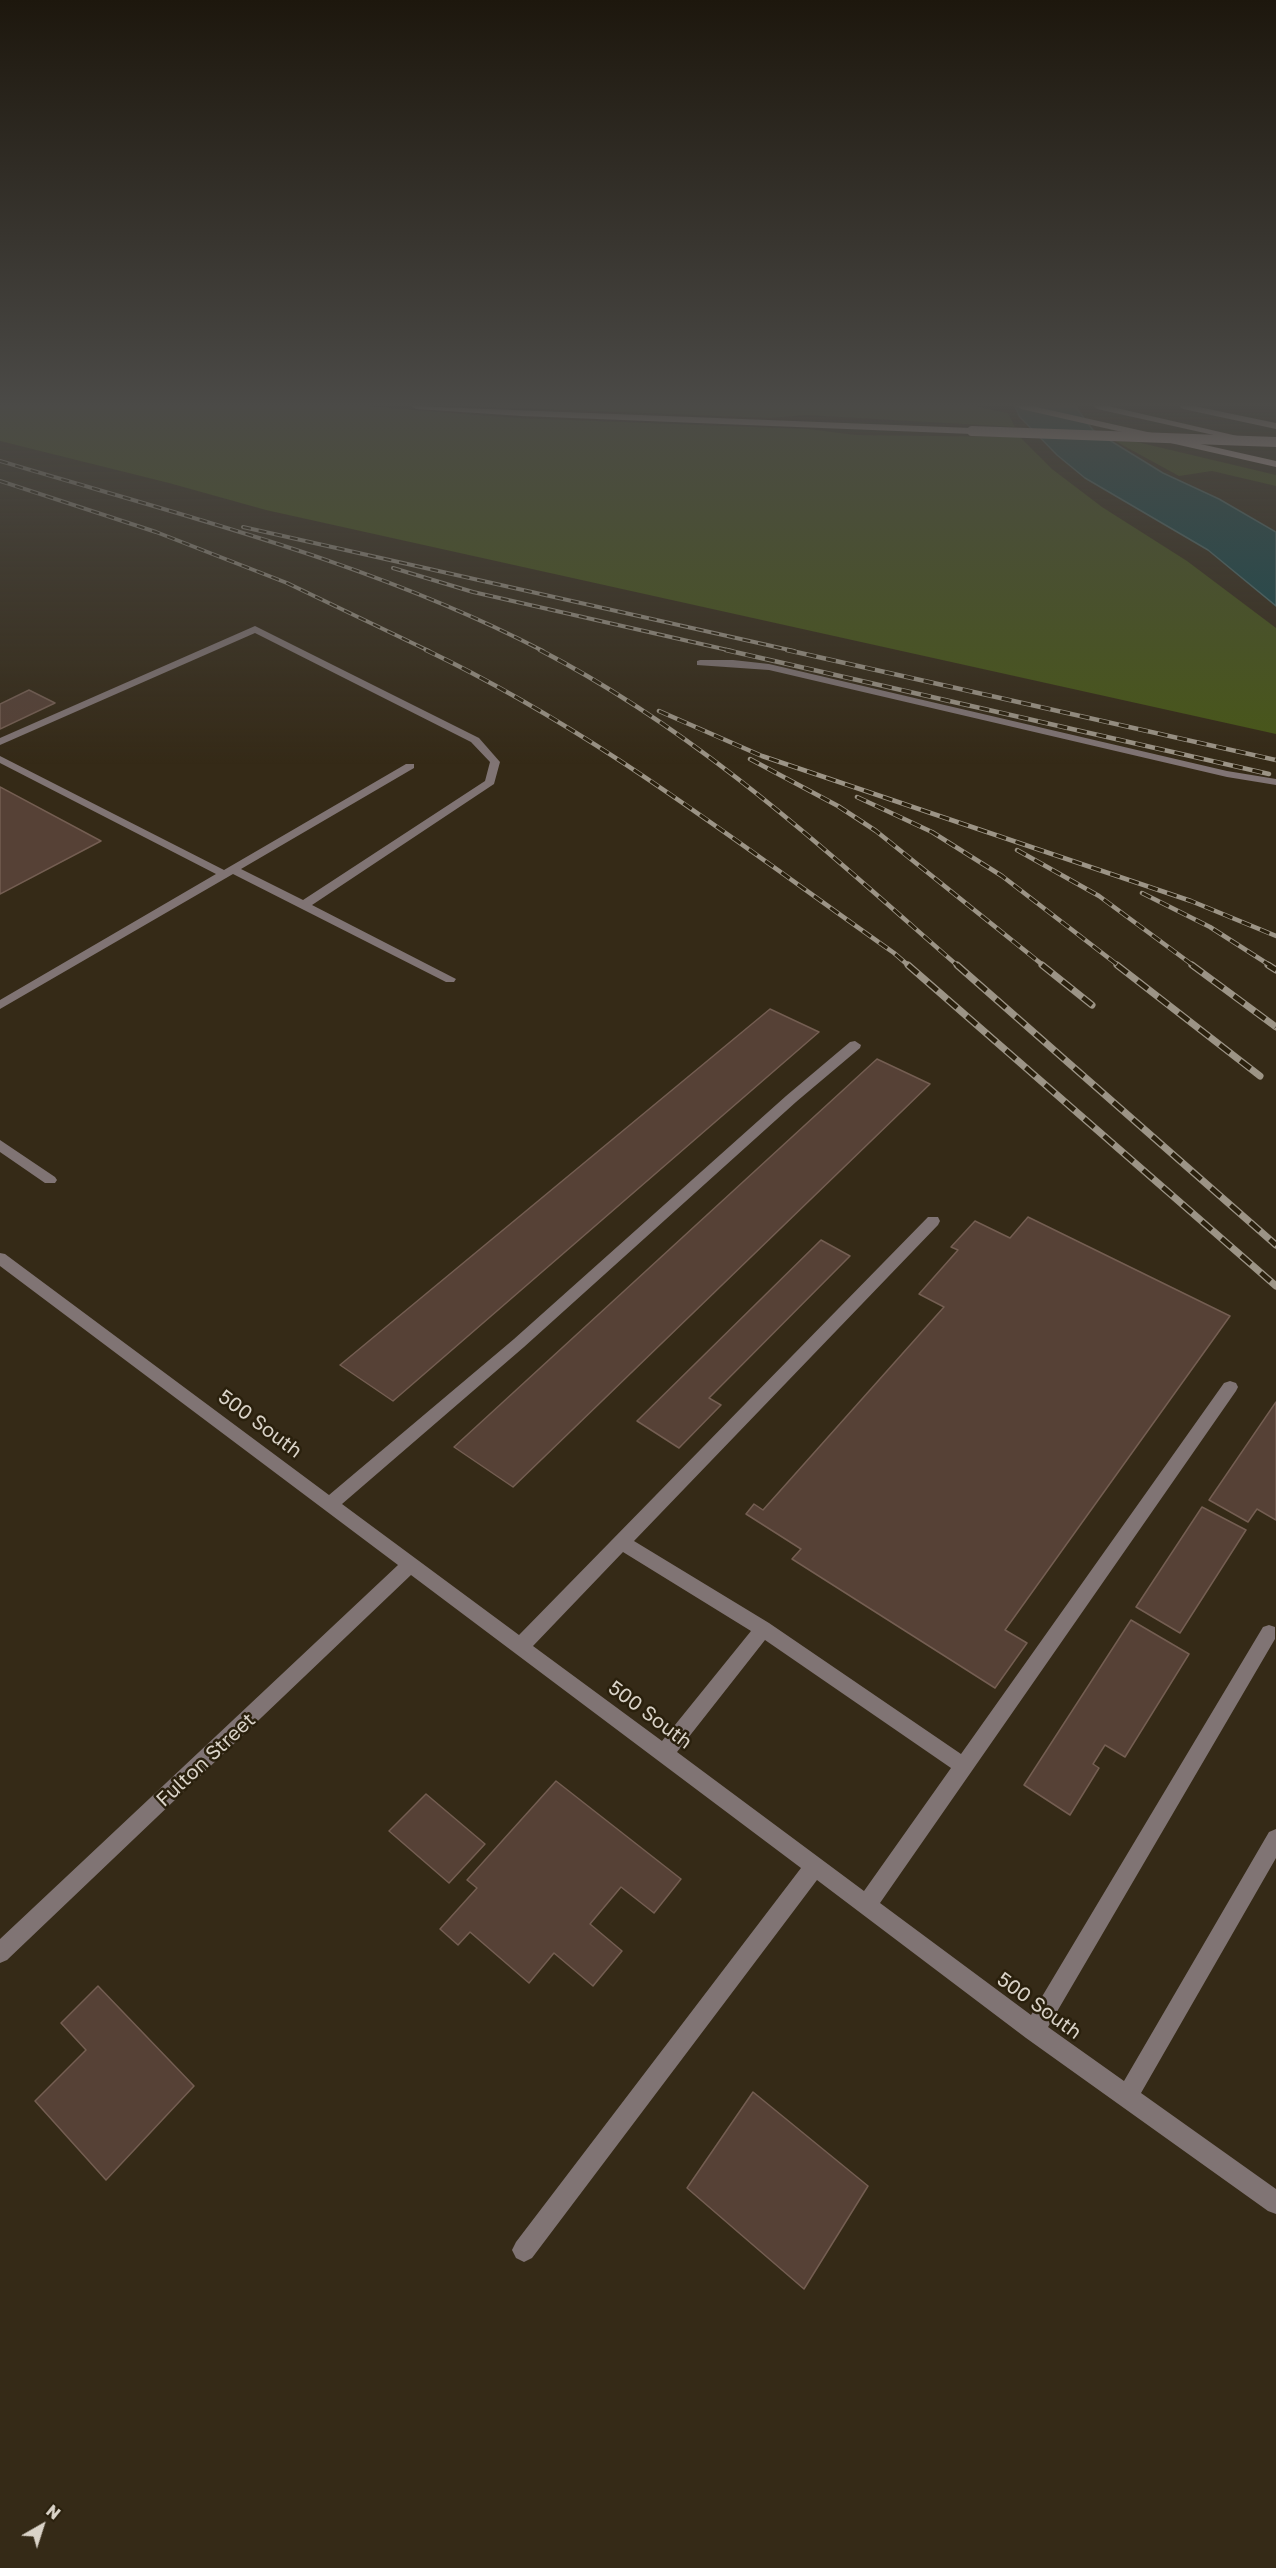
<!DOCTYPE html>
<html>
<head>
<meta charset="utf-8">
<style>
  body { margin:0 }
  #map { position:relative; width:1276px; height:2568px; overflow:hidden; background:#352a17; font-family:"Golos Text",sans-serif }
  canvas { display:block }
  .north { position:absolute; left:12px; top:2496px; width:60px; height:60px; -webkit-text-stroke:4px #2a200d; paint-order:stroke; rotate:39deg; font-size:16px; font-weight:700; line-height:24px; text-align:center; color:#dad3c8 }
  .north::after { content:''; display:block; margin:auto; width:21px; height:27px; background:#dad3c8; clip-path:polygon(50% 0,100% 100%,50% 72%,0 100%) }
</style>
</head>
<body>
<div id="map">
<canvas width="1276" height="2568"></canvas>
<div class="north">N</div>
</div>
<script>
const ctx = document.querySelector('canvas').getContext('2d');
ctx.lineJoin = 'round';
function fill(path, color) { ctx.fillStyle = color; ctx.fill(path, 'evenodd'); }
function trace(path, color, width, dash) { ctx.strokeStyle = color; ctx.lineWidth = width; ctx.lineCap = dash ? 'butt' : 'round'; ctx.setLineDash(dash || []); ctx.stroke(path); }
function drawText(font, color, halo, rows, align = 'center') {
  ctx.font = font + ' "Golos Text",sans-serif'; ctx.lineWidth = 5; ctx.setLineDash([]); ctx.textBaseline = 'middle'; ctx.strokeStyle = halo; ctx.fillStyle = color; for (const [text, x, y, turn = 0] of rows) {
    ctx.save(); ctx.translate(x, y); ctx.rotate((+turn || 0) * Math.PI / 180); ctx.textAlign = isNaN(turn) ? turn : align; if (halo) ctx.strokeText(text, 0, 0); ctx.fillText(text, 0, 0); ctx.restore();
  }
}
fill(new Path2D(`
  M0 406H364L517 418 808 429 856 435 1020 437 1052 469 1102 507 1187 561 1276 628V734L266 510 169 483 0 441Z
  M467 406H973L1008 413 1015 427 806 415 770 418Z
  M1115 441 1137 442 1276 475V486L1212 471 1179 476Z`), '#485717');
const water = new Path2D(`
  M1015 406H1075L1093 430 1163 473 1219 499 1276 532V606L1208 550 1085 478 1057 455 1019 416Z`);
fill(water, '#11494e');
trace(water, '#4d7273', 1.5);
const building = new Path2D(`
  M29 690 55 703 0 729V704Z
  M0 787 101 841 0 894Z
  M770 1009 819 1032 393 1401 340 1365Z
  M877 1059 930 1084 513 1487 454 1447Z
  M1028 1217 1230 1316 1005 1630 1027 1643 995 1688 792 1559 801 1549 746 1514 754 1504 763 1510 944 1307 919 1294 958 1250 951 1247 975 1221 1010 1238Z
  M821 1240 850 1256 709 1398 721 1405 679 1448 637 1421Z
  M1276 1402V1520L1257 1509 1248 1522 1209 1500Z
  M1202 1507 1246 1530 1180 1633 1136 1607Z
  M1131 1620 1189 1654 1125 1757 1105 1745 1093 1764 1099 1768 1070 1815 1024 1785Z
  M556 1781 681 1879 654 1913 621 1887 590 1924 622 1951 593 1986 554 1953 529 1983 470 1932 458 1945 440 1929 477 1888 467 1880Z
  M426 1794 485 1844 449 1883 389 1831Z
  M98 1986 194 2086 106 2180 35 2101 86 2050 61 2023Z
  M753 2092 868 2186 804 2289 687 2188Z`);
fill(building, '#564136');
trace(building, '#745e52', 1.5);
fill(new Path2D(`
  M255 626 479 738 500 762 494 784 312 905 456 979 454 982H446L233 874 0 1009V1000L216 874 0 763V756L224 870 406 764H414V768L241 869 303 900 485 781 490 762 471 742 255 633 0 745V738Z
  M700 660H733L769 664 1227 771 1276 779V785L1227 777 769 670 697 665V661Z
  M855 1041 861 1045 860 1048 796 1102 524 1347 342 1504 519 1635 928 1217H938L940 1221 938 1225 634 1541 769 1623 961 1754 1224 1383 1230 1381 1236 1383 1238 1387 1236 1391 880 1903 1031 2015 1263 1627 1269 1625 1275 1627V1639L1048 2027 1124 2081 1269 1832 1276 1829V1858L1141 2093 1276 2189V2214L1268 2211 1026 2038 817 1880 532 2258 524 2262 516 2258 512 2250 516 2242 801 1868 411 1575 7 1960 0 1963V1939L398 1565 0 1266V1253L5 1254 329 1495 514 1339 786 1096 850 1042ZM623 1552 751 1631 662 1741 533 1646ZM765 1640 951 1768 864 1891 677 1752Z
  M0 1140 55 1177 57 1180 55 1183H45L0 1152Z`), '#807474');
fill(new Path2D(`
  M412 406 972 428 977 431 972 434 522 416 416 409Z
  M1017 406H1032L1276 461V467L1021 409Z
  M1093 406H1108L1259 441 1254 444 1097 409Z
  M1179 406H1194L1276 423V429L1183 409Z`), '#f8d9da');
const railFar2 = new Path2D(`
  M0 461C183 516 372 562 543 651
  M0 481 156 532 287 583 429 651
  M243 527 794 651
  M393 568 473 592 732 651`);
const railFar1 = new Path2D(`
  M426 650C594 730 742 846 894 953L909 966
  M540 650C700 733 824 849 958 966
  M726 650 1269 774
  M787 650 1276 760
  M659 711 762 756 1191 901 1276 936
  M750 759 838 806 876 831 1044 966
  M857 797 932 832 1002 876 1119 966
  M1017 850 1099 896 1194 966
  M1142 893 1210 927 1271 966`);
const rail = new Path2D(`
  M908 965 1276 1286
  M957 965 1276 1245
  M1042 965 1092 1005
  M1117 965 1260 1076
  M1192 965 1276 1027
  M1268 965 1276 970`);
trace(railFar2, '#9c9486', 4);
trace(railFar1, '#9c9486', 4.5);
trace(rail, '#9c9486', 7);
trace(railFar2, '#2a200d', 2, [8]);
trace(railFar1, '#2a200d', 3, [10]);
trace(rail, '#2a200d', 4.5, [13]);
trace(new Path2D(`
  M972 431 1276 442`), '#f8d9da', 10);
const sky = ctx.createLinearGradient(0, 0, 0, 765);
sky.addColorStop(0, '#1d170d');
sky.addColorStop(0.53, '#4b4a47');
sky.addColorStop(1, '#4b4a4700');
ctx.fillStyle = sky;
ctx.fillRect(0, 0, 1276, 765);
drawText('20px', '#dad3c8', '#2a200d', [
  ["500 South",260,1424,37],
  ["500 South",650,1715,37],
  ["Fulton Street",206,1760,-43],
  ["500 South",1039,2006,36]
]);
</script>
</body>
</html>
